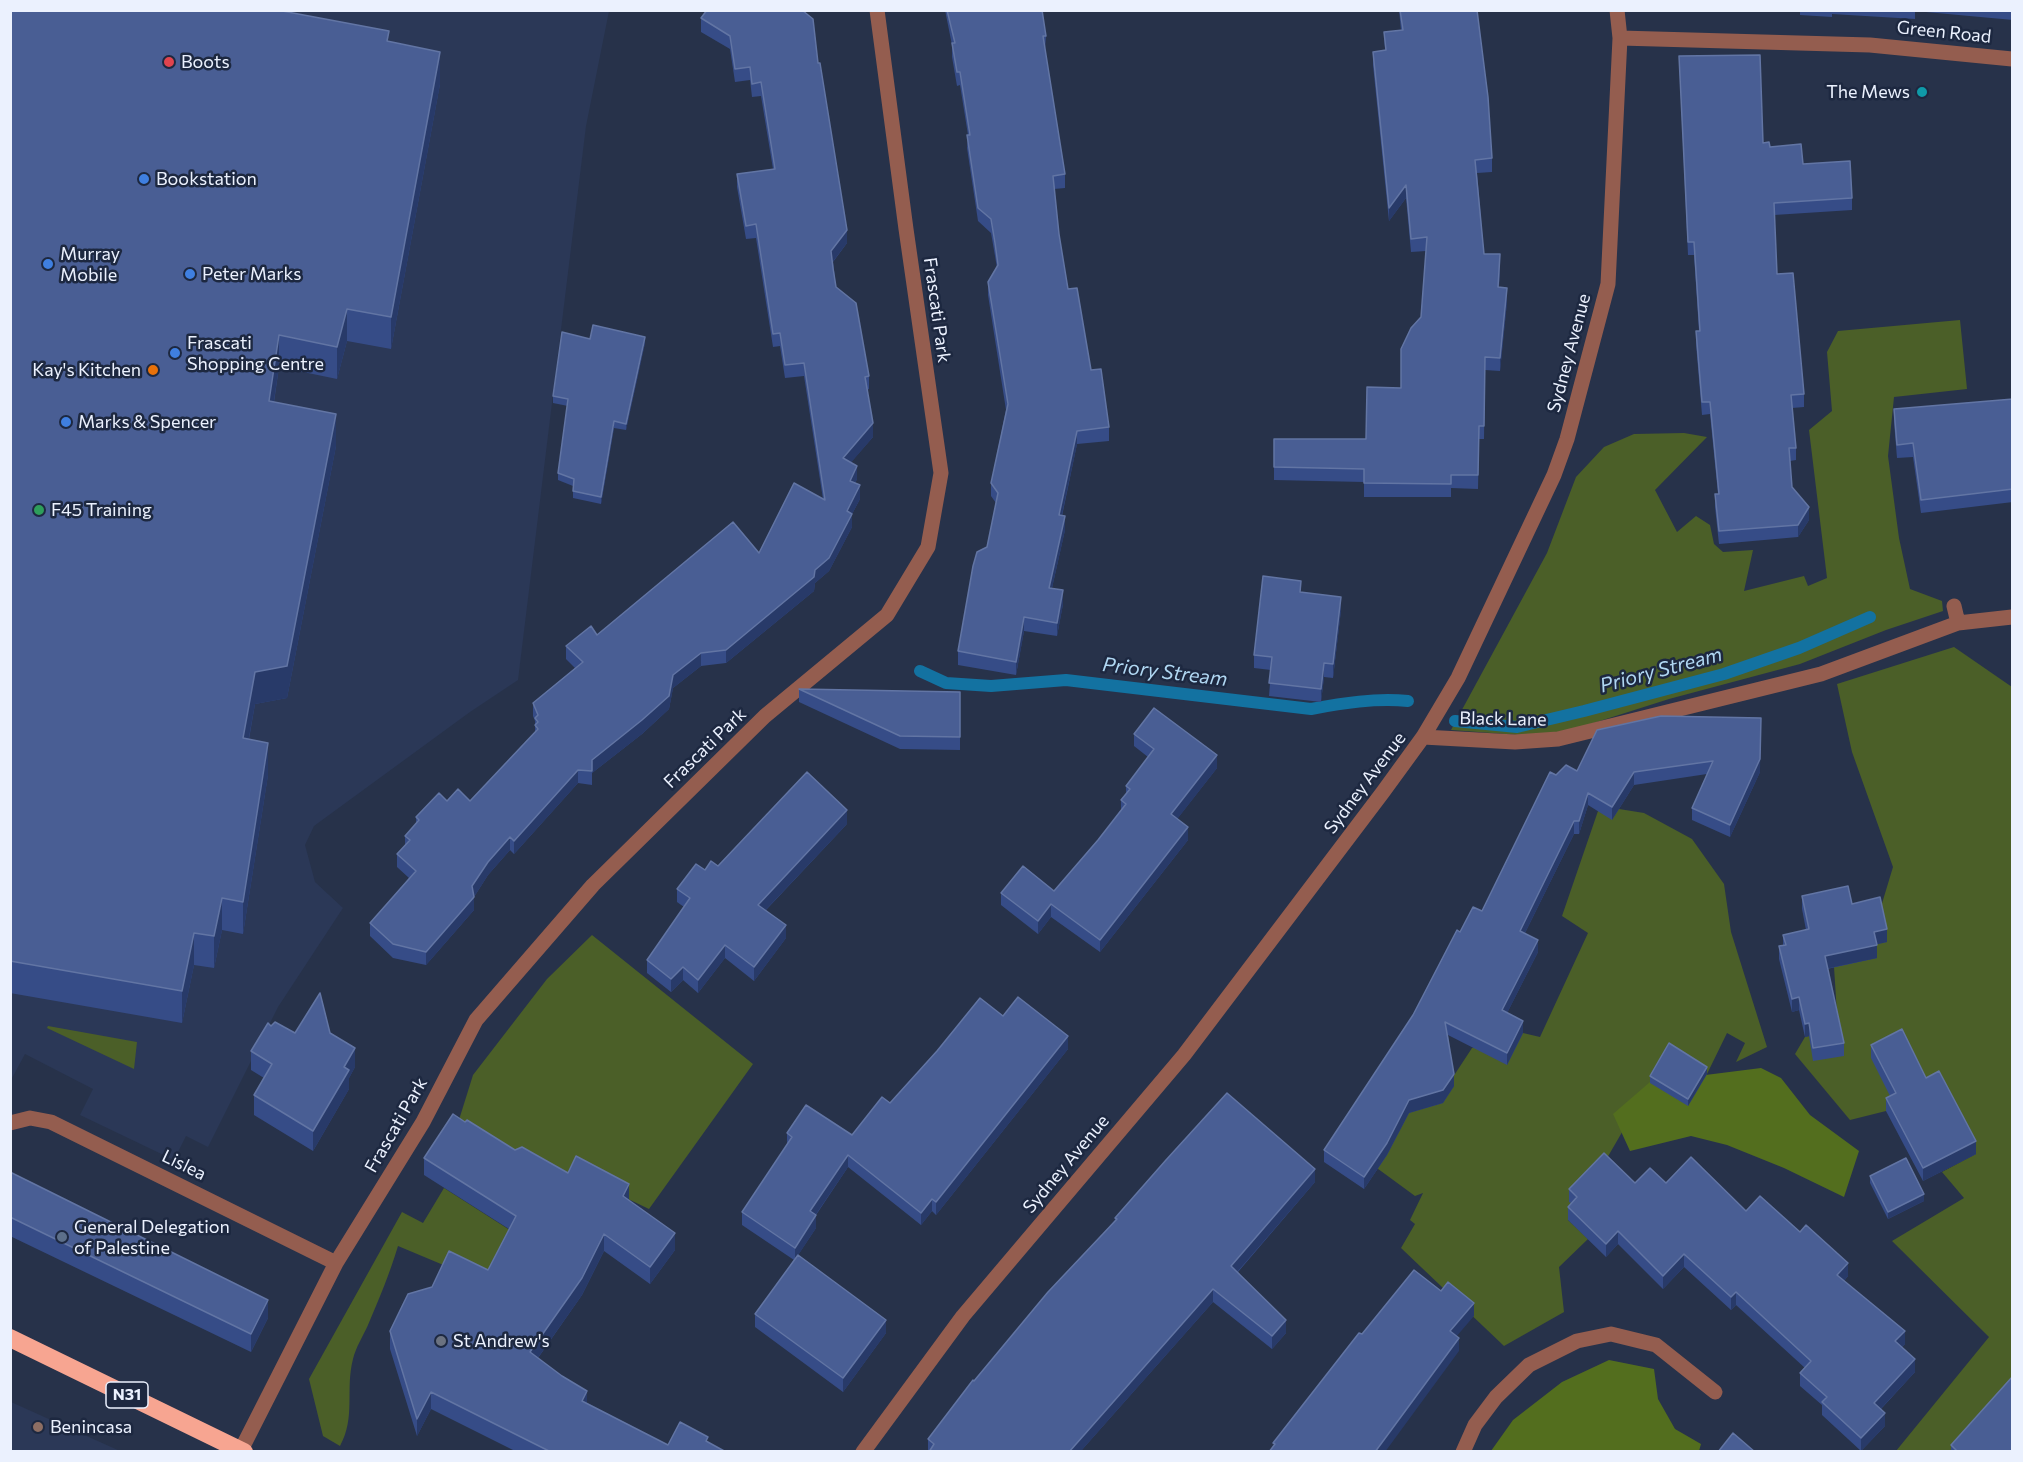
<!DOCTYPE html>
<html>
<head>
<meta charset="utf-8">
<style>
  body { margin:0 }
  #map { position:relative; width:2023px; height:1462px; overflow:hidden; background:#27324a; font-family:Commissioner,sans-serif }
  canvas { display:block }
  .frame { position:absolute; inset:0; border:12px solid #ebf1fe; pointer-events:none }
</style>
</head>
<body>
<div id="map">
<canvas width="2023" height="1462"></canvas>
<div class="frame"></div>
</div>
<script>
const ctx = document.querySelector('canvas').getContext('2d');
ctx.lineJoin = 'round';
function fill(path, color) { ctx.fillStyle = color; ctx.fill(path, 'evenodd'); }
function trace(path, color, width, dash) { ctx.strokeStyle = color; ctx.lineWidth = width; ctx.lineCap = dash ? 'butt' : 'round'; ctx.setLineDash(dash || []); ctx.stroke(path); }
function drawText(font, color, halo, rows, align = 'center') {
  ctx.font = font + ' Commissioner,sans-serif'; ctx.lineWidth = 5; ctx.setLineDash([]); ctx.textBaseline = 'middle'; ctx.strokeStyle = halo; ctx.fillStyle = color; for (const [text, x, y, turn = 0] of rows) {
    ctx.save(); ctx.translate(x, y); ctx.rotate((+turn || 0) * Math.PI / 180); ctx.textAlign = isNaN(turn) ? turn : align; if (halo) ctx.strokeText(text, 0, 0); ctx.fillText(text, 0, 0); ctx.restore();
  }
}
fill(new Path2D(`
  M10 11H609L586 126 518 680 470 712 314 826 305 845 315 882 343 908 278 1007 208 1147 186 1136 174 1160 80 1115 93 1089 25 1054 11 1080Z
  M10 1402H11L120 1451H11Z`), '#2b3857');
fill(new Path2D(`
  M1960 320 1967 389 1894 397 1888 456 1899 538 1910 589 1942 601 1943 611 1886 630 1800 664 1669 699 1581 727 1555 733 1519 735 1451 730 1547 553 1576 477 1604 447 1634 434 1684 433 1707 437 1655 490 1677 532 1696 516 1710 525 1714 544 1723 552 1753 550 1744 591 1804 576 1808 586 1827 578 1809 430 1832 411 1827 352 1838 331Z
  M1954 647 2012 687V1401L1967 1451H1896L1989 1337 1892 1241 1964 1198 1942 1172 1976 1154 1896 1106 1886 1111 1850 1120 1795 1054 1805 1037 1838 1029 1834 967 1876 958 1874 945 1880 910 1893 867 1852 752 1837 684Z
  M1619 809 1644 813 1692 839 1724 884 1731 932 1767 1047 1736 1062 1745 1043 1727 1033 1707 1074 1669 1051 1577 1210 1568 1220 1588 1239 1559 1267 1564 1312 1504 1346 1401 1248 1415 1224 1410 1220 1423 1193 1415 1196 1370 1163 1413 1099 1427 1107 1443 1102 1454 1086 1453 1077 1472 1048 1523 1033 1540 1037 1588 933 1562 916 1598 811Z
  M592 935 753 1064 649 1209 576 1174 565 1195 458 1123 473 1075 547 979Z
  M48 1026 137 1042 134 1069 47 1028Z
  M444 1188 516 1234 490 1288 441 1264 398 1246C390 1273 379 1299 368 1325 363 1336 356 1347 353 1359 345 1390 356 1417 340 1446L323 1436 309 1379 402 1212 423 1223Z`), '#4b5f28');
fill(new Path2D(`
  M1761 1068 1781 1078 1810 1115 1859 1151 1844 1197 1784 1168 1727 1145 1691 1136 1630 1151 1613 1114 1650 1082Z
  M1609 1360 1654 1369 1658 1399 1675 1429 1701 1444 1699 1451H1491L1513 1420 1562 1382Z`), '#536e1e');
trace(new Path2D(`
  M920 671 946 683 991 686 1066 680 1311 709C1343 703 1375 698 1408 701
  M1455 721 1517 727 1584 711 1724 674 1799 648 1870 617`), '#1372a1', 12);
trace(new Path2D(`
  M1620 38 1870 45 2012 59
  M1954 606 1958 623
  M1423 737 1515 742 1558 739 1821 674 1958 623 2012 617
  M10 1123 30 1118 51 1122 336 1263
  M241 1450 336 1263 423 1122 476 1020 593 885 765 716 887 615 928 547 941 473 906 229 877 10
  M863 1452 963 1316 1184 1055 1383 792 1423 737 1458 678 1554 475 1567 439 1608 284 1620 38 1617 10
  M1463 1452 1475 1425 1496 1397 1529 1365 1577 1341 1611 1334 1656 1345 1715 1392`), '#945d4f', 15);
trace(new Path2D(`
  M10 1338 244 1452`), '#f7a591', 18);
fill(new Path2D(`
  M10 10 389 41 440 84 391 349 347 341 337 379 279 367 274 402 336 446 287 698 255 704 249 739 268 775 243 934 222 930 214 968 194 965 182 1023 10 993Z
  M945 10H1042L1046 36 1045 49 1065 174V188L1054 189 1059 234 1068 289 1091 370 1109 427V441L1077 444 1062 516 1065 530 1052 588 1063 604 1057 636 1024 631 1016 675 958 665V651L987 547 996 503 991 496V483L1006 410 988 295V282L997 268 995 256 991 233 978 221 967 148 968 135 960 85 957 86 952 57V45Z
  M1399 10H1477L1492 158V172L1477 173 1484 254 1500 267 1499 287 1507 302 1500 371 1485 370 1484 439H1479L1478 489 1451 488V497H1364V482L1274 480V439H1366L1401 388 1421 317 1426 251 1411 252 1406 198 1389 221 1373 65V52L1385 50 1384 32 1401 30Z
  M1800 10H2013V20L1915 11V19L1832 14V17L1800 15Z
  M701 18 818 63 847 243 833 262 836 287 869 376V389L867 390 873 437 851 462 857 479 855 483 860 499 852 514V527L829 571 815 583 814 591 726 663 701 666 673 688 669 709 642 734 592 773V785L578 783 514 854 510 850 488 875 474 897V910L426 965 393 958 370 936V923L409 878 397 867V854L405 846V836L416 824V817L447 801H470L535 732V721L533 716V703L575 668 566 659V646L597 635 759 553 823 499 804 376 785 378 780 346 773 347 756 238 746 239 737 187V174L773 169 761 96 752 97 750 80 735 82 730 49 701 32Z
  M1679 56 1763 143 1770 147 1803 164 1852 198V210L1774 215 1777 274 1804 394V407L1792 408 1796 448V460L1790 461 1792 487 1809 520 1798 537 1719 544 1715 507V494H1718L1710 414 1702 415 1696 344V331H1699L1694 255H1688Z
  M590 339 645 343 626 430 614 428 601 504 573 498V486L558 480V473L568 406 553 403V396Z
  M2013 399V502L1921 513 1913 457 1897 458 1894 422V409Z
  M1301 592 1341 610 1333 678 1324 677 1321 702 1269 696 1271 670 1254 668V655Z
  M799 689 960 692V750L900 749 799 702Z
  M1597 730 1760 772 1730 837 1692 820V808L1707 774 1634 785 1612 820 1588 805 1579 834H1574L1525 933 1538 952 1507 1013 1523 1033 1507 1065 1448 1035 1454 1086 1443 1103 1409 1113 1387 1155 1364 1189 1324 1162V1150L1413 1015 1460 932 1482 911 1556 775 1577 771Z
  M1134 734 1217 768 1177 819 1188 840 1100 952 1051 917 1038 934 1001 905V893L1054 891 1098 840 1121 810V800L1126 794V786L1148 757 1134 746Z
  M847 824 766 910 786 938 754 981 725 958 698 993 683 980 671 992 647 973V960L684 907 677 902V889L705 870Z
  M1802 896 1852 904 1887 942 1877 944V958L1827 969 1844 1043V1056L1813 1061 1809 1036 1805 1037 1799 1010 1792 1012 1779 959V946L1783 945V935L1806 930 1802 909Z
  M1003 1016 1068 1049 936 1215 932 1211 921 1225 848 1167 816 1215V1228L798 1255 886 1333 843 1392 755 1327V1314L794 1260 742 1225V1212L787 1146V1133L852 1135 890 1103Z
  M271 1026 295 1033H330L355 1067 349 1078V1089L313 1151 254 1115V1095L264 1078 251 1070V1051Z
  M1871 1045 1926 1078 1976 1154 1923 1181 1886 1111V1098L1890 1096 1871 1058Z
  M1707 1074 1688 1106 1650 1083V1076Z
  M465 1122 515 1150 629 1200 675 1250 650 1284 604 1251 582 1295 538 1358 587 1403 668 1445 708 1442 726 1452H517L431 1409 417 1436 390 1349V1331L488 1270 509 1229 424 1175V1158Z
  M10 1172 268 1318 251 1352 10 1236Z
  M1870 1176 1924 1201 1888 1219 1870 1183Z
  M1315 1182 1238 1272 1286 1333 1272 1349 1213 1302 1080 1452H928V1439L974 1381 1115 1220V1218Z
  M1635 1183H1666L1746 1211 1848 1276 1844 1281 1905 1344 1902 1347 1915 1372 1881 1409 1885 1426 1861 1451 1822 1415V1405L1800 1386V1373L1805 1368 1736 1305 1731 1310 1684 1267 1663 1289 1618 1244 1606 1257 1568 1220V1207L1571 1203 1569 1202V1189Z
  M1951 1445 2013 1452H1951Z`), '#364c87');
fill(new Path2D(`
  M440 52V84L391 349V317Z
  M1406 185V198L1389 221V208Z
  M847 230V243L831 264V251Z
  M1500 254V267L1498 300V287Z
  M1507 288V302L1500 371V358Z
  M347 309V341L337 379V347Z
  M279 335V367L269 433V401Z
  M645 337V343L626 430V424Z
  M336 414V446L287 698 255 704 243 770V738L255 672Z
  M614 421V428L601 504V497Z
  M873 423V437L843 472V458Z
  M1077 431V444L1059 528V515Z
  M857 466V479L850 494V481Z
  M860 485V499L852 514V527L829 571 815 583 814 591 726 663V650L815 570Z
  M1809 507V520L1798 537V525Z
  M1065 516V530L1049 601V588Z
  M1063 590V604L1057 636V623Z
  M1341 597V610L1333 678V664Z
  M1024 617V631L1016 675V662Z
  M701 653V666L673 688 669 709 642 734 592 773V760L673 675Z
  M1324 663V677L1321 702V689Z
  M1761 718 1760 772 1730 837V825Z
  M268 743V775L243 934V902Z
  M1217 755V768L1171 827V814Z
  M578 770V783L514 854V841Z
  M1634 772V785L1612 820V807Z
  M1588 793V805L1579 834V821Z
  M847 810V824L758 918V905Z
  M1574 821V834L1520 943V931Z
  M1188 827V840L1100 952V940Z
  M510 837V850L488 875 474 897V910L426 965V952L488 862Z
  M222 898V930L214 968V936Z
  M1051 904V917L1038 934V921Z
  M786 925V938L754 981V967Z
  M1887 929V942L1874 945V932Z
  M194 933V965L182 1023V991Z
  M1538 940V952L1502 1023V1010Z
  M725 945V958L698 993V980Z
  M1877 945V958L1825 969V956Z
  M683 967V980L671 992V979Z
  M1799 997V1010L1792 1012V999Z
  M1523 1021V1033L1507 1065V1053Z
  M1809 1023V1036L1805 1037V1024Z
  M1068 1036V1049L936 1215V1202Z
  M355 1048V1067L349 1078V1089L313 1151V1131L344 1067Z
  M1707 1067V1074L1688 1106V1099Z
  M1454 1074V1086L1443 1103 1409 1113 1387 1155 1364 1189V1177L1409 1100Z
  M1976 1141V1154L1923 1181V1168Z
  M848 1155V1167L810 1223V1211Z
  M1315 1169V1182L1231 1279V1266Z
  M629 1184V1201L623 1196Z
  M1924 1194V1201L1888 1219V1212Z
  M932 1199V1211L921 1225V1213Z
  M816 1215V1228L795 1260V1248Z
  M1618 1231V1244L1606 1257V1244Z
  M675 1233V1250L650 1284V1267Z
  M604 1234V1251L582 1295 530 1369V1352Z
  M1684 1254V1267L1663 1289V1276Z
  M1848 1263V1276L1837 1289V1275Z
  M1213 1289V1302L1080 1452H1069Z
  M1736 1292V1305L1731 1310V1297Z
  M268 1300V1318L251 1352V1334Z
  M1474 1303V1316L1450 1344V1331Z
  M886 1320V1333L843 1392V1378Z
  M1286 1320V1333L1272 1349V1336Z
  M1905 1331V1344L1895 1354V1341Z
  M1459 1338V1351L1385 1452H1375Z
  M1915 1359V1372L1874 1416V1403Z
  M587 1391V1409L582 1401Z
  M431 1392V1409L417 1436V1419Z
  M1885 1413V1426L1861 1451V1438Z`), '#283a69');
const building = new Path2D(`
  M10 10H277L389 31 387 41 440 52 391 317 347 309 337 347 279 335 269 401 336 414 287 666 255 672 243 738 268 743 243 902 222 898 214 936 194 933 182 991 10 961Z
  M707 10H802L813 19 818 63H820L847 230 831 251 833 268 836 287 856 303 869 376 865 377 873 423 843 458 857 466 850 481 860 485 847 511 852 514 829 558 815 570 814 577 726 650 701 653 673 675 669 696 642 720 592 760V771L578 770 514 841 510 837 488 862 472 886 474 897 426 952 393 944 370 923 416 871 397 854 410 840 405 836 419 820 416 817 439 793 447 801 458 789 470 801 538 729 535 725 538 722 535 718 538 715 533 703 583 662 566 646 591 626 597 635 733 522 759 553 794 483 825 500 804 363 785 365 780 333 773 334 756 224 746 226 737 174 775 169 761 82 752 84 750 67 735 69 730 36 701 18Z
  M947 10H1042L1046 36H1043L1065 174 1053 176 1059 234 1068 289 1077 288 1091 370 1101 369 1109 427 1077 431 1059 515 1065 516 1049 588 1063 590 1057 623 1024 617 1016 662 958 651 973 566 977 552 987 547 998 493 991 483 1008 404 988 282 998 265 995 243 991 219 978 208 967 135H970L960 72H957L952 43H955Z
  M1400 10H1477L1488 97 1492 158 1475 160 1484 254H1500L1498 287 1507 288 1500 358 1485 357 1484 426H1479L1478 475H1451V484L1364 483V469L1274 467V439H1366L1367 387 1401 388V349L1411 328 1421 317 1427 237 1411 239 1406 185 1389 208 1373 52 1386 50 1384 32 1403 30Z
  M1760 55 1763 143 1769 142 1770 147 1801 144 1803 164 1850 161 1852 198 1774 203 1777 274 1793 273 1804 394 1791 395 1796 448H1789L1792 487 1809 507 1798 525 1719 531 1715 494H1719L1710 402H1702L1696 331H1700L1694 242H1688L1679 56Z
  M593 325 645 337 626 424 614 421 601 497 573 491 574 479 558 473 568 399 553 396 562 332 590 339Z
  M2013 399V489L1921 500 1913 443 1897 445 1894 409Z
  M1263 576 1301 581 1300 592 1341 597 1333 664 1324 663 1321 689 1269 683 1272 657 1254 655Z
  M799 689 960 692V737L900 736Z
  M1154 708 1217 755 1171 814 1188 827 1100 940 1051 904 1038 921 1001 893 1023 866 1054 891 1098 840 1126 804 1121 800 1130 789 1126 786 1154 749 1134 734Z
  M1661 716 1761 718 1760 759 1730 825 1692 808 1713 761 1634 772 1612 807 1588 793 1579 821H1574L1520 931 1538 940 1502 1010 1523 1021 1507 1053 1445 1022 1454 1074 1443 1090 1409 1100 1387 1143 1364 1177 1324 1150 1413 1015 1457 930 1460 932 1473 907 1482 911 1550 772 1556 775 1566 765 1577 771 1597 730Z
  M807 772 847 810 758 905 786 925 754 967 725 945 698 980 683 967 671 979 647 960 690 898 677 889 696 864 705 870 711 861 718 866Z
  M1848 886 1852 904 1880 897 1887 929 1874 932 1877 945 1825 956 1844 1043 1813 1048 1809 1023 1805 1024 1799 997 1792 999 1779 946 1786 945 1783 935 1809 929 1802 896Z
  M320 993 330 1033 355 1048 344 1067 349 1070 313 1131 254 1095 272 1064 251 1051 268 1023 271 1026 275 1022 295 1033Z
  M1018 997 1068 1036 936 1202 932 1199 921 1213 848 1155 810 1211 816 1215 795 1248 742 1212 792 1137 787 1133 806 1105 852 1135 882 1097 890 1103 937 1051 980 998 1003 1016Z
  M1902 1029 1926 1078 1939 1071 1976 1141 1923 1168 1886 1098 1896 1093 1871 1045Z
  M1669 1043 1707 1067 1688 1099 1650 1076Z
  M1227 1093 1315 1169 1231 1266 1286 1320 1272 1336 1213 1289 1069 1452H929L934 1444 928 1439 973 1380 974 1381 1048 1292 1117 1219 1115 1218 1166 1160Z
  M453 1114 465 1122 467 1120 515 1150 522 1147 568 1173 576 1156 629 1184 623 1196 675 1233 650 1267 604 1234 582 1278 530 1352 562 1376 587 1391 582 1401 668 1445 680 1422 708 1437 706 1441 726 1452H551L431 1392 417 1419 390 1331 408 1294 432 1287 449 1251 488 1270 516 1216 424 1158Z
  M1604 1153 1635 1183 1650 1168 1666 1183 1691 1157 1746 1211 1760 1196 1800 1232 1806 1225 1848 1263 1837 1275 1905 1331 1895 1341 1915 1359 1874 1403 1885 1413 1861 1438 1822 1402 1827 1397 1800 1373 1811 1361 1736 1292 1731 1297 1684 1254 1663 1276 1618 1231 1606 1244 1568 1207 1577 1197 1569 1189Z
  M1906 1158 1924 1194 1888 1212 1870 1176Z
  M10 1172 268 1300 251 1334 10 1217Z
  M798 1255 886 1320 843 1378 755 1314Z
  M1414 1270 1441 1291 1448 1282 1474 1303 1450 1331 1459 1338 1375 1452H1269L1275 1444 1273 1443 1359 1333 1362 1334Z
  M2013 1376V1452H1958L1951 1445Z
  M1733 1433 1755 1452H1718Z`);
fill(building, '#495e94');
trace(building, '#6275a4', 1.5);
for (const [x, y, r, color] of [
  [169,62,6,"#e0444e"],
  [1922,92,6,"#0f9aa8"],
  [144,179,6,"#3f7fe0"],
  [48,264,6,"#3f7fe0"],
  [190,274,6,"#3f7fe0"],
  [175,353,6,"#3f7fe0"],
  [153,370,6,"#e8710a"],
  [66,422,6,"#3f7fe0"],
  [39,510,6,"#2e9e5b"],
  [62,1237,6,"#5c6f8a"],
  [441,1341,6,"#6b7280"],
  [38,1427,6,"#8d6e63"]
]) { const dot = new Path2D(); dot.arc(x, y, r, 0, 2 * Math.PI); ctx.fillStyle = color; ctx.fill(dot); trace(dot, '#1d2840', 2); }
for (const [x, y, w] of [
  [127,1395,42]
]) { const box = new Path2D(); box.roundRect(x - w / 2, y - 13, w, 26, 4.5); ctx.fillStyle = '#1d2840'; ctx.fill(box); trace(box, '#ebf1fe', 1.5); }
drawText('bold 16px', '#ebf1fe', null, [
  ["N31",127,1395]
]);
drawText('18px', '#ebf1fe', '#1d2840', [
  ["Green Road",1944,32,6],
  ["Frascati Park",937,310,82],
  ["Sydney Avenue",1569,353,-75],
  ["Black Lane",1503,719,1],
  ["Frascati Park",705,748,-44],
  ["Sydney Avenue",1365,783,-53],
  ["Frascati Park",396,1125,-60],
  ["Sydney Avenue",1066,1164,-50],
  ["Lislea",184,1165,26]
]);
drawText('18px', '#ebf1fe', '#1d2840', [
  ["Boots",181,62],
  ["The Mews",1910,92,"right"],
  ["Bookstation",156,179],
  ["Murray",60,254],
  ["Mobile",60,275],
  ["Peter Marks",202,274],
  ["Frascati",187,343],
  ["Shopping Centre",187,364],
  ["Kay's Kitchen",141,370,"right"],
  ["Marks & Spencer",78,422],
  ["F45 Training",51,510],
  ["General Delegation",74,1227],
  ["of Palestine",74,1248],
  ["St Andrew's",453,1341],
  ["Benincasa",50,1427]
], 'left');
drawText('italic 20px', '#b0d7f2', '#1d2840', [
  ["Priory Stream",1661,670,-15],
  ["Priory Stream",1165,672,7]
]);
</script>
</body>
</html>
